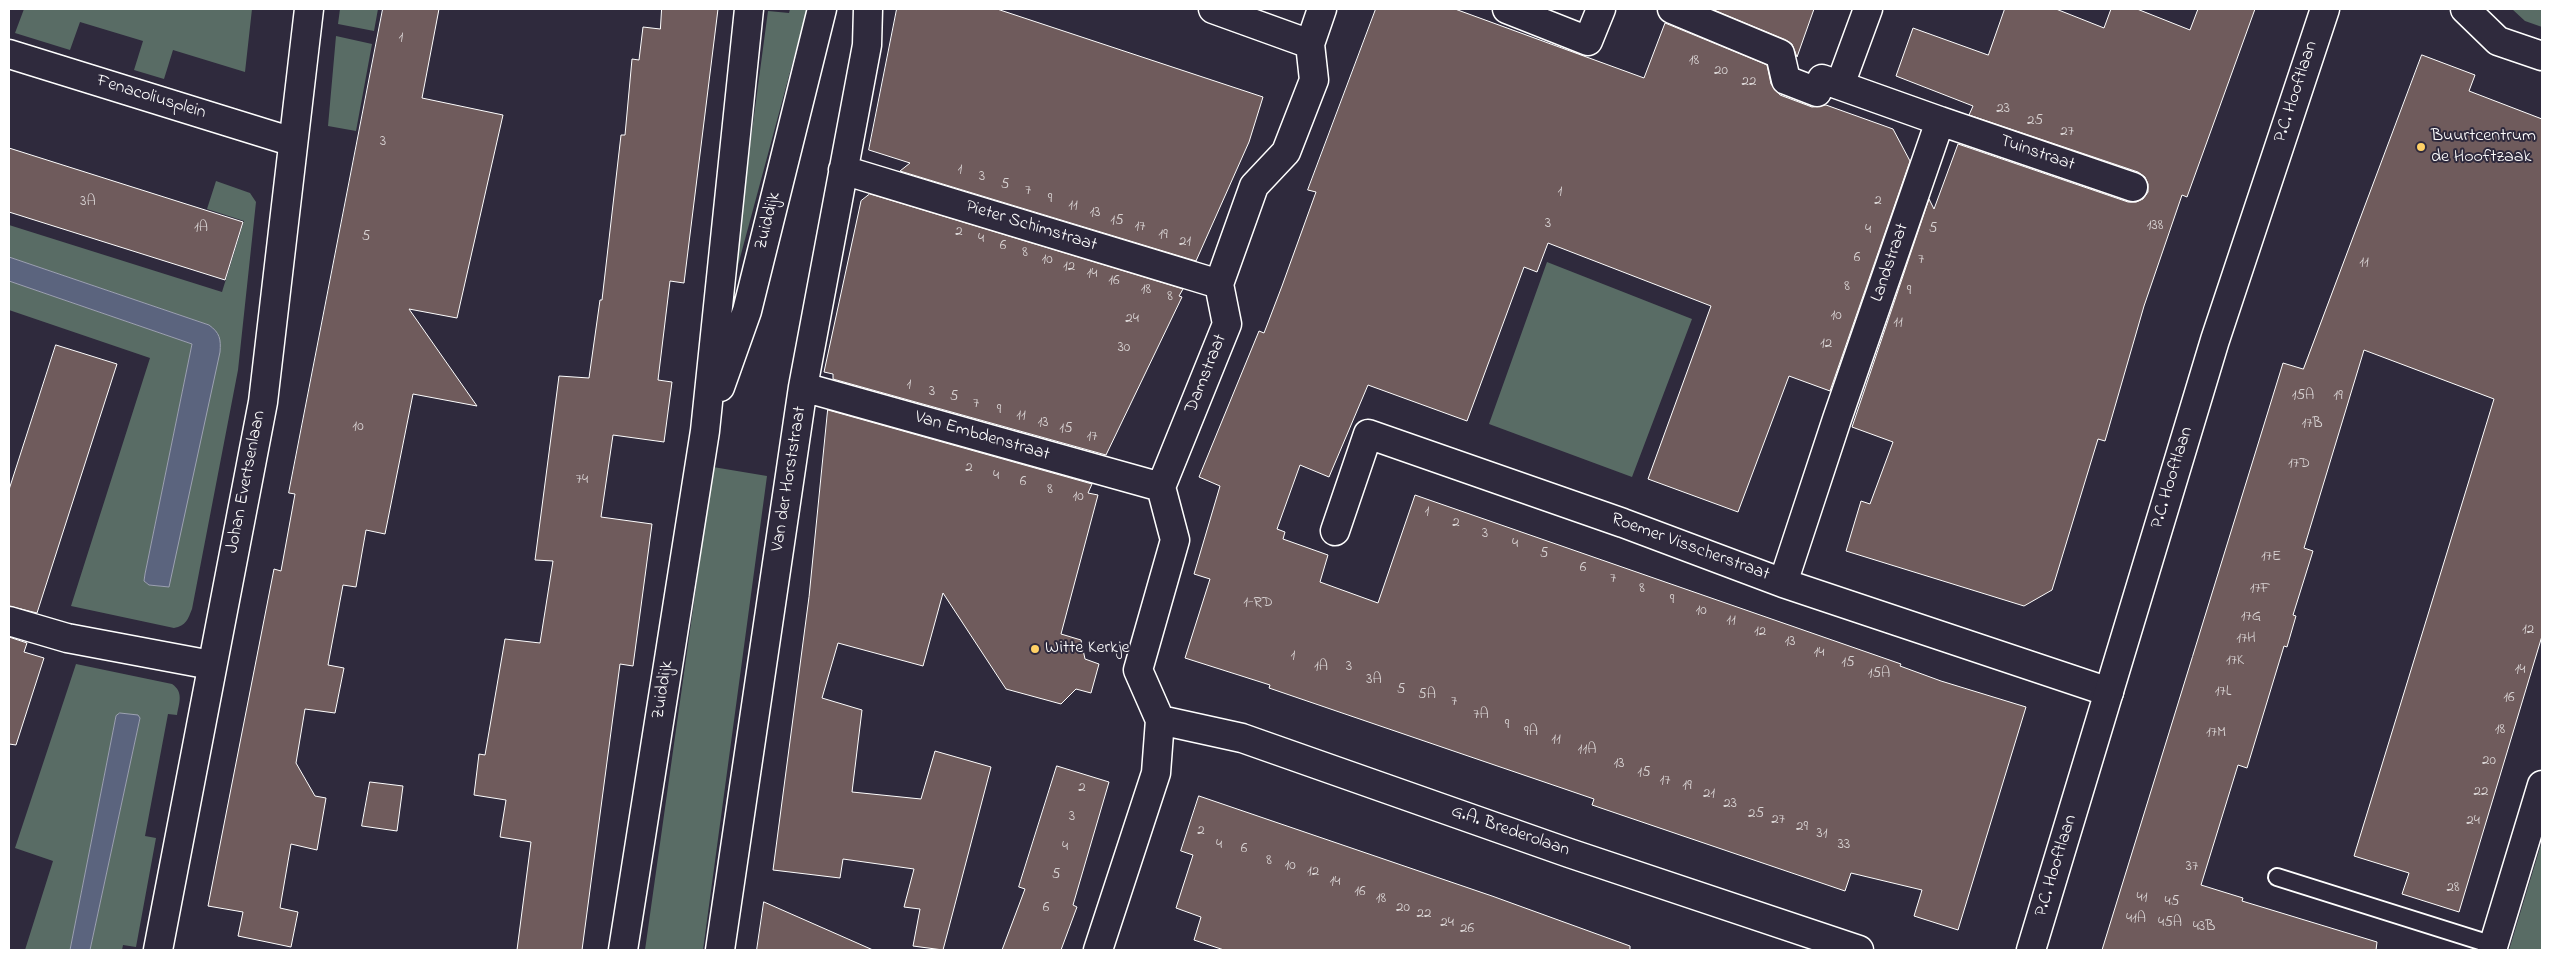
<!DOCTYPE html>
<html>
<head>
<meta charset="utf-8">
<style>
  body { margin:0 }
  #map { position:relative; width:2551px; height:959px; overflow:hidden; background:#2f2a3d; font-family:"Indie Flower",sans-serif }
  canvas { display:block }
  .frame { position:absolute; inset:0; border:10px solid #fff; pointer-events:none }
</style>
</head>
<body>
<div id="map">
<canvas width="2551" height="959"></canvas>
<div class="frame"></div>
</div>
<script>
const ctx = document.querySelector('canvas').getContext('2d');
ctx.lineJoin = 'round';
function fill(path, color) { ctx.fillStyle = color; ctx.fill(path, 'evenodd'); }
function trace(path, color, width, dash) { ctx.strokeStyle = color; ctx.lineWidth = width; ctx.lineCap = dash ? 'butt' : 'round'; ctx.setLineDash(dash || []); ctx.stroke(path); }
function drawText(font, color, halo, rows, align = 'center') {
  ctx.font = font + ' "Indie Flower",sans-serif'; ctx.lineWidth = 4; ctx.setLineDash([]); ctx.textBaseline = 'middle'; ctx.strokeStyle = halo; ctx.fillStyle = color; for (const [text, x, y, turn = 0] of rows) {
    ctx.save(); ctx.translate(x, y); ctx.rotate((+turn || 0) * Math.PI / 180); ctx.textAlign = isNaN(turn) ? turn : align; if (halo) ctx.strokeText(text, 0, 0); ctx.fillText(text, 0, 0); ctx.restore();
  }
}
fill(new Path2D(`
  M24 9H252L245 72 173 50 164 79 134 70 143 41 80 22 70 50 15 33Z
  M340 9H378L374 31 338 24Z
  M790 9H807L730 295 768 11 789 13Z
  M2512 9H2542V27L2525 21Z
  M336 36 372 44 356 131 328 126Z
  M216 181 250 193 256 202 238 370 192 609C188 619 186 626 174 628L71 606 150 358 9 310V281L192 344 145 574 144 581 149 585 169 587 209 325 9 257V225L222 292 244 221 207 209Z
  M1547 262 1692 319 1632 477 1489 424Z
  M713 467 767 476 703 950H645Z
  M76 664 172 684C184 692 179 703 177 715L168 714 145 836 156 838 136 947 123 945 122 950H90L140 718 116 716 70 950H25L53 861 15 848Z
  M2542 841V950H2509Z`), '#596c65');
const water = new Path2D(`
  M9 257 209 325C220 333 221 339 220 352L169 587 149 585 144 581 145 574 192 344 9 281Z
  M120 713 138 715 140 718 90 950H70L116 716Z`);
fill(water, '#5b647e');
trace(water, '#9da2b2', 1);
const building = new Path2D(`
  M383 9H439L422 98 503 115 457 318 409 309 477 406 413 394 385 534 366 530 356 587 343 585 328 665 344 668 335 713 305 709 296 763 315 796 326 798 317 850 291 844 280 908 298 912 291 947 238 936 243 912 208 906 274 569 281 571 295 494 289 493Z
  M662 9H718L684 283 670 281 658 380 672 382 664 442 613 435 601 517 652 524 633 666 620 664 582 950H517L531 842 500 837 506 800 474 795 479 754 485 755 505 639 540 643 553 561 535 560 559 376 589 378 600 300H602L621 135H625L632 59 639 60 643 27 660 29Z
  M897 9H997L1263 97 1249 142 1196 261 900 171 910 163 869 150Z
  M1376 9H1455L1644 78 1665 23 1767 65 1771 84 1780 95 1812 107 1826 105 1893 129 1910 161 1830 391 1789 376 1738 512 1648 479 1711 306 1548 243 1537 272 1524 267 1467 421 1368 385 1329 477 1300 465 1277 529 1285 532 1283 539 1328 555 1320 582 1378 603 1415 495 1901 664 1900 666 1941 681 2026 707 1958 930 1914 916 1922 890 1851 873 1845 891 1592 805 1594 799 1269 688 1270 685 1185 658 1210 579 1194 574 1220 486 1199 477 1259 331 1264 333 1282 286 1316 192 1308 190Z
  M1712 9H1814L1797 57 1792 44 1786 40Z
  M2005 9H2056L2104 28 2111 9H2137L2190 30 2198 9H2255L2187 197 2182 195 2144 306 2105 441 2098 439 2052 590 2024 606 1846 551 1861 501 1870 504 1893 442 1852 427 1929 199 1934 209 1958 144 2128 202H2136L2143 199 2148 192V184L2145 177 2138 172 1969 115 1973 106 1896 76 1913 28 1988 55Z
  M2422 55 2475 75 2469 91 2542 119V636L2459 912 2402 894 2409 873 2354 856 2494 399 2364 350 2304 548 2313 551 2293 615 2296 616 2287 647 2284 646 2247 768 2238 765 2201 885 2243 898 2242 901 2377 942 2376 950H2102L2283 363 2303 369Z
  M9 148 243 222 225 280 9 212Z
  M870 194 1183 289 1179 296 1182 297 1106 455 833 379V374L824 372 861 201Z
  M56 345 117 364 37 613 9 606V490Z
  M828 410 1092 484 1088 493 1098 495 1061 634 1081 640 1085 659 1099 664 1091 693 1076 689 1061 704 1006 689 943 593 923 666 838 643 822 698 862 710 852 792 921 799 935 751 991 767 943 950 913 946 920 909 904 907 914 869 843 859 840 878 773 870 809 597Z
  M9 637 27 643 24 652 44 658 16 745 9 744Z
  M1057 766 1109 782 1073 905 1077 907 1061 950H1002L1025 889 1019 887Z
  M370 782 403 786 397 831 362 826Z
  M1199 796 1492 896 1630 946V950H1224L1194 940 1201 917 1176 908 1193 855 1181 851Z
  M764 902 873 950H757Z`);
fill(building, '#6f5b5c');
trace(building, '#fff', 1);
const lane = new Path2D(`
  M2277 877 2493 945`);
const street = new Path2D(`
  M1213 9 1310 44
  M1507 9 1588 41 1601 9
  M1672 9 1780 54 1786 80 1817 92 1822 79 1940 121 1837 419 1783 583
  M2465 9 2498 41 2542 56
  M9 54 293 142
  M1840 85 1868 9
  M1940 121 2133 187
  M843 170 1219 284
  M720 387 747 311 822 9
  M803 387 1161 487
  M1335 531 1368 434 1623 523 1783 583 2109 692
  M9 621 67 638 211 665
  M1160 720 1242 738 1569 853 1859 950
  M158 950 263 402 309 9
  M623 950 705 431 749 9
  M720 950 803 387 867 45 868 9
  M1098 950 1156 773 1160 720 1138 670 1175 540 1161 487 1227 324 1219 284 1254 186 1286 152 1314 80 1310 44 1322 9
  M2492 950 2542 785`);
const secondary = new Path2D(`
  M2031 950 2215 340 2325 9`);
trace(lane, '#fff', 20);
trace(street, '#fff', 31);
trace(secondary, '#fff', 31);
trace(lane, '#2f2a3d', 16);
trace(street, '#2f2a3d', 28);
trace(secondary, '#2f2a3d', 28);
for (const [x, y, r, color] of [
  [2421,147,5,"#ffd166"],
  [1035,649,5,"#ffd166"]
]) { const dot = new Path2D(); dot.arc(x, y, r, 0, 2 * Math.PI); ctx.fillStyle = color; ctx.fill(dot); trace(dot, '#2f2a3d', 2); }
drawText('15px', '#dbd6d6', null, [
  ["1",401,39],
  ["18",1694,62],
  ["20",1721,72],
  ["22",1749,83],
  ["23",2003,110],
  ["25",2035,122],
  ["27",2067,133],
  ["3",383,143],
  ["1",960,171],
  ["3",982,178],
  ["5",1005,186],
  ["7",1028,192],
  ["1",1560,193],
  ["9",1050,200],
  ["2",1878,202],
  ["3A",88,203],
  ["11",1073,207],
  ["13",1095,214],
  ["15",1117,222],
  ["3",1548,225],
  ["138",2155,227],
  ["17",1140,228],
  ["1A",201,229],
  ["5",1933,230],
  ["4",1868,231],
  ["2",959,233],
  ["19",1163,236],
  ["5",366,238],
  ["4",981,240],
  ["21",1185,243],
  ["6",1003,247],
  ["8",1025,254],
  ["6",1857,259],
  ["10",1047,261],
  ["7",1921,261],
  ["11",2364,264],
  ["12",1069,268],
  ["14",1092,275],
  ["16",1114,282],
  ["8",1847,288],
  ["18",1146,291],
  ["9",1909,292],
  ["8",1170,298],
  ["10",1836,317],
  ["24",1132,320],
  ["11",1898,324],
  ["12",1826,345],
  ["30",1124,349],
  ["1",909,386],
  ["3",932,393],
  ["15A",2303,397],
  ["19",2338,397],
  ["5",954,398],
  ["7",976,405],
  ["9",999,411],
  ["11",1021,417],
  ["13",1043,424],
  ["17B",2312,425],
  ["10",358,428],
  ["15",1066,430],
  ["17",1092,438],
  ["17D",2299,465],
  ["2",969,469],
  ["4",996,477],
  ["74",582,481],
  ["6",1023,483],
  ["8",1050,491],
  ["10",1078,498],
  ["1",1427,513],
  ["2",1456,524],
  ["3",1485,535],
  ["4",1515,545],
  ["5",1544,555],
  ["17E",2271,558],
  ["6",1583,569],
  ["7",1613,580],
  ["8",1642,590],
  ["17F",2260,590],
  ["9",1672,601],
  ["1-RD",1258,604],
  ["10",1701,612],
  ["17G",2251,618],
  ["11",1731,622],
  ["12",2528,631],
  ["12",1760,633],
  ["17H",2246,640],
  ["13",1790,643],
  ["14",1819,654],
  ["1",1293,657],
  ["17K",2235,662],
  ["15",1848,664],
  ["1A",1321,668],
  ["3",1349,668],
  ["14",2520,671],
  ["15A",1879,675],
  ["3A",1374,681],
  ["5",1401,691],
  ["17L",2223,693],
  ["5A",1427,696],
  ["16",2509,699],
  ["7",1454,703],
  ["7A",1481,716],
  ["9",1507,726],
  ["18",2500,731],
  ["9A",1531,733],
  ["17M",2216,734],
  ["11",1556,741],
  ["11A",1587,751],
  ["20",2489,762],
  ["13",1619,765],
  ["15",1644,774],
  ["17",1665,782],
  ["19",1687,787],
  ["2",1082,789],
  ["22",2481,793],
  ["21",1709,795],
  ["23",1730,805],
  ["25",1756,815],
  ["3",1072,818],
  ["27",1778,821],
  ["24",2473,822],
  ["29",1802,828],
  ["2",1201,832],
  ["31",1822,835],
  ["4",1219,846],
  ["33",1844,846],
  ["4",1065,848],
  ["6",1244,850],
  ["8",1269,862],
  ["10",1290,867],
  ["37",2192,868],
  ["12",1313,873],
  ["5",1056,876],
  ["14",1335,883],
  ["28",2453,889],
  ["16",1360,893],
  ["41",2142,899],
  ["18",1381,900],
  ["45",2172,903],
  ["6",1046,909],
  ["20",1403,909],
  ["22",1424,915],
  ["41A",2136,920],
  ["24",1447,924],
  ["45A",2170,924],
  ["43B",2204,928],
  ["26",1467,930]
]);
drawText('18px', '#fff', '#2f2a3d', [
  ["P.C. Hooftlaan",2297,92,-72],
  ["Fenacoliusplein",151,98,17],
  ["Tuinstraat",2037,154,19],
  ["Zuiddijk",769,221,-76],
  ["Pieter Schimstraat",1031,227,17],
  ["Landstraat",1891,263,-71],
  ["Damstraat",1207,374,-68],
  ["Van Embdenstraat",982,437,16],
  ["P.C. Hooftlaan",2173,478,-73],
  ["Van der Horststraat",790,479,-81],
  ["Johan Evertsenlaan",247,482,-79],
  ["Roemer Visscherstraat",1690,548,20],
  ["Zuiddijk",664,690,-81],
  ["G.A. Brederolaan",1510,832,19],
  ["P.C. Hooftlaan",2057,866,-73]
]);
drawText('18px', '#fff', '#2f2a3d', [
  ["Buurtcentrum",2431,137],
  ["de Hooftzaak",2431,158],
  ["Witte Kerkje",1045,649]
], 'left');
</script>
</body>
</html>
